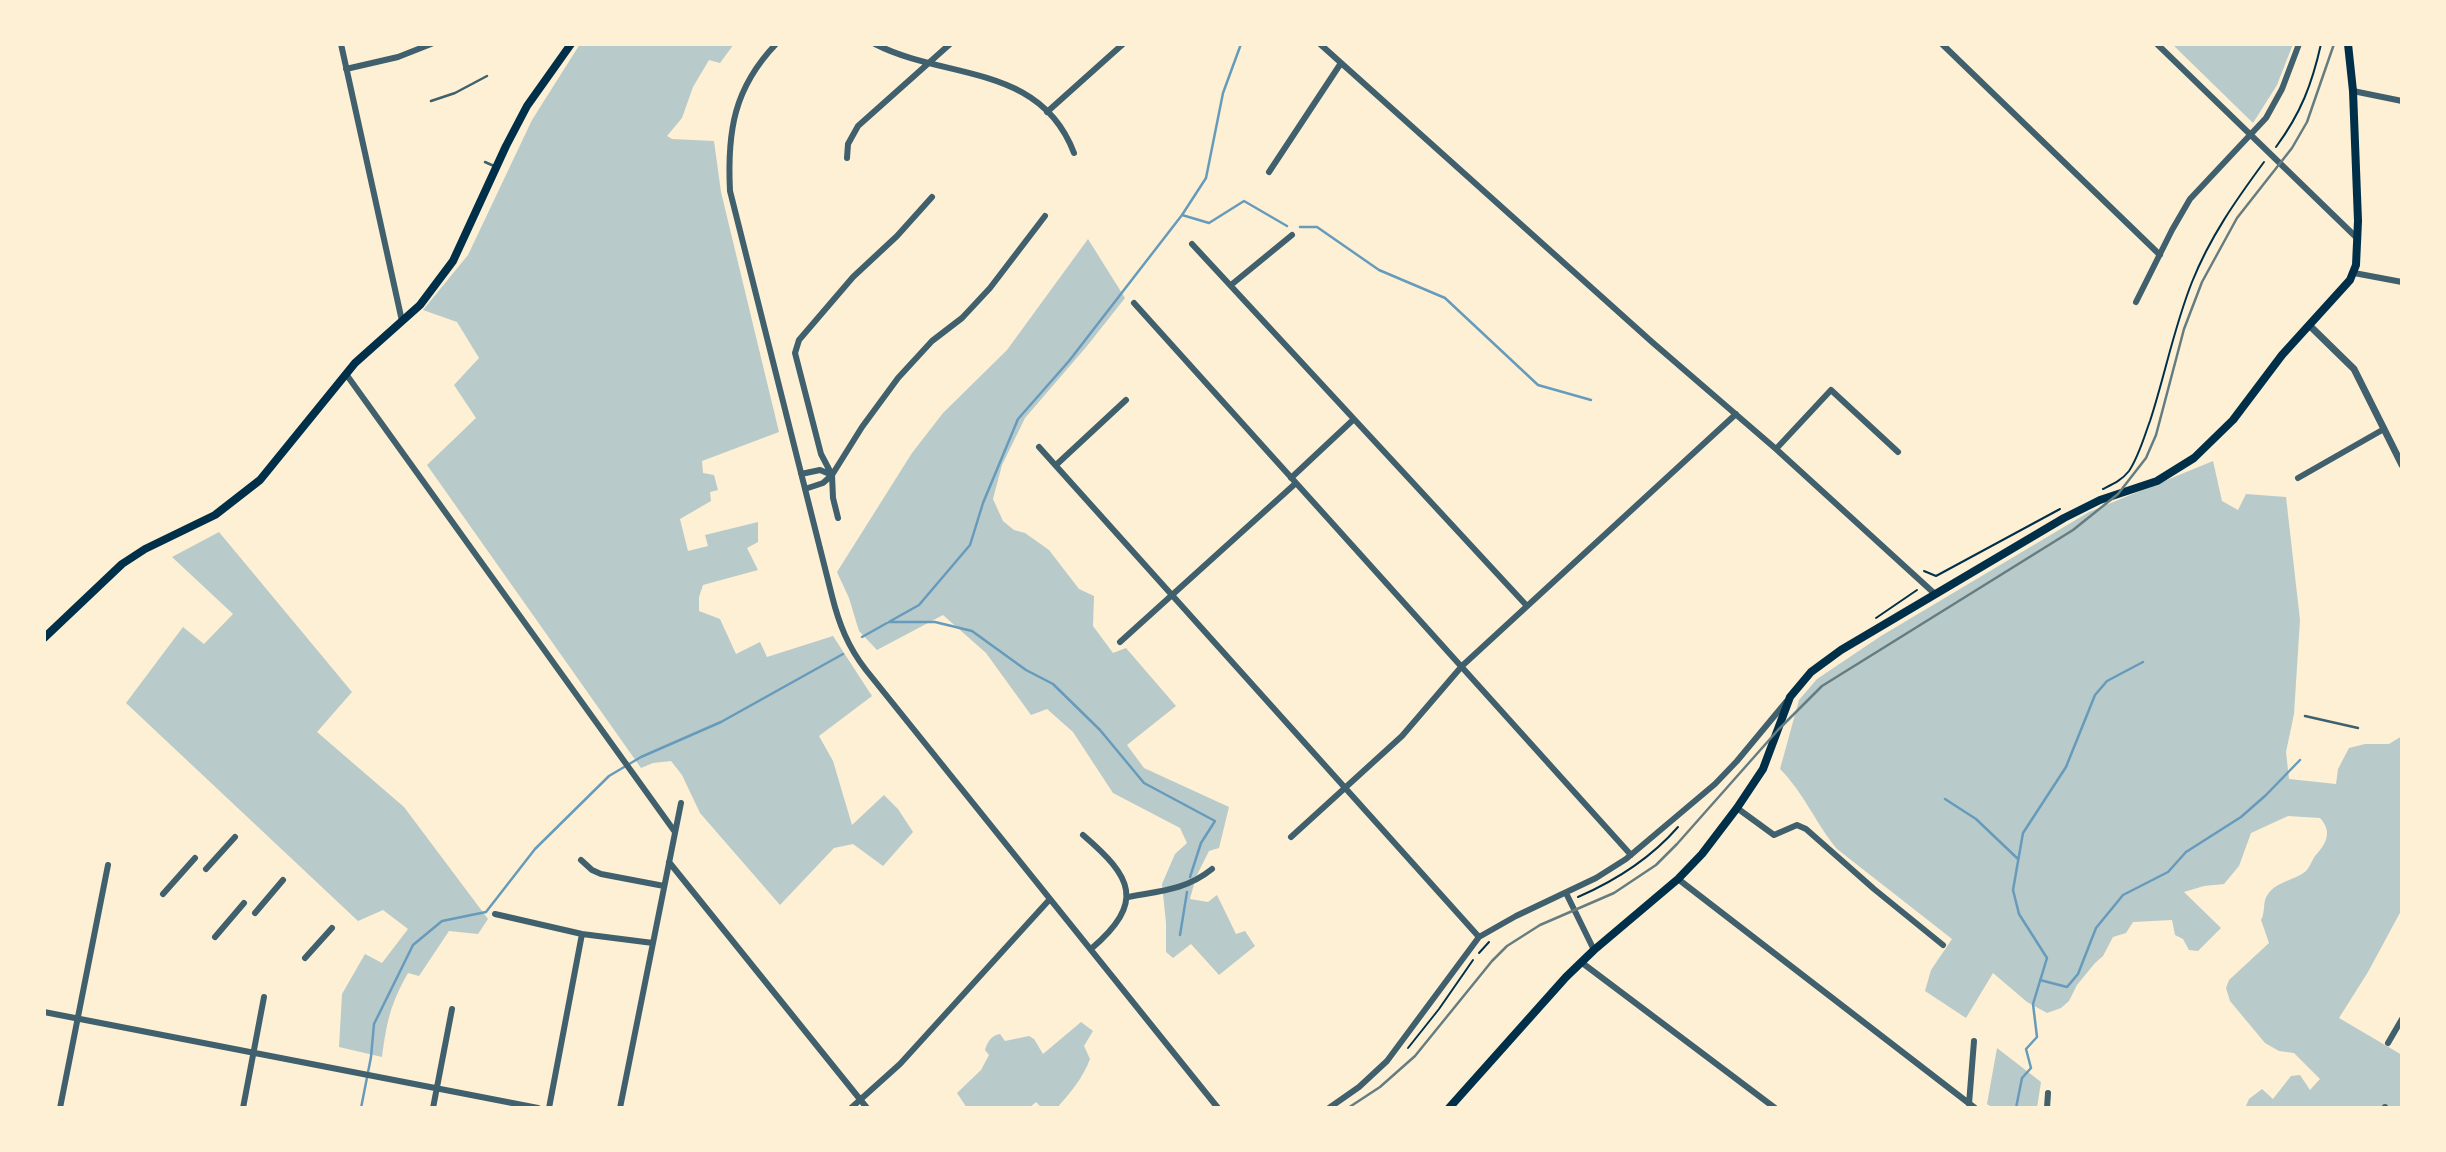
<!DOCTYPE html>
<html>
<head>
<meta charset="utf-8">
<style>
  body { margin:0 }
  #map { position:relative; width:2446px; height:1152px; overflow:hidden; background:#fdf0d5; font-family:"Asap Condensed",sans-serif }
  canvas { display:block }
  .frame { position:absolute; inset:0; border:46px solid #fdf0d5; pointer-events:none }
</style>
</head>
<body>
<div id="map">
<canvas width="2446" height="1152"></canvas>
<div class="frame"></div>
</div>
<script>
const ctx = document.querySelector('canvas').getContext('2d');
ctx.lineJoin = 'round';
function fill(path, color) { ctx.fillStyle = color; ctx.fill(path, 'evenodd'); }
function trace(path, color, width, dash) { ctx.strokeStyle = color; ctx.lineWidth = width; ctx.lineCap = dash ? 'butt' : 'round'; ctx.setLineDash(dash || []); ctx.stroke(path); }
fill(new Path2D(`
  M580 44H734L720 63 709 60 693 87 682 118 667 136 672 139 714 141 721 192 779 432 702 461 703 473 714 475 718 490 710 492 711 501 680 519 688 551 708 546 705 535 758 522V542L747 548 758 570 703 585 699 597V611L720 619 736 654 760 642 767 657 833 636 872 696 819 736 833 761 852 825 884 795 898 809 913 832 883 866 853 844 834 848 780 905 700 813 682 775 671 761 653 763 641 768 427 465 476 418 454 385 479 358 457 322 423 310 468 255 532 120Z
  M2172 44H2293L2277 85 2253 123Z
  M1088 239 1125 298 1087 346 1025 418 1002 465 993 499 1003 521 1014 530 1025 533 1049 550 1079 589 1094 596 1093 626 1113 653 1126 648 1176 706 1127 745 1144 768 1229 807 1219 848 1209 851 1196 877 1190 899 1208 902 1217 895 1236 934 1245 931 1255 946 1219 975 1191 944 1173 958 1166 952V923L1162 884 1175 854 1187 843 1180 828 1113 793 1073 732 1047 709 1031 715 986 653 943 615 877 650 859 631 849 598 837 572 912 453 943 413 1007 350Z
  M2213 461 2222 501 2238 510 2246 494 2286 497 2300 620 2294 714 2286 752 2289 779 2336 784 2338 769 2349 748 2365 744H2389L2402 736V909L2368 972 2339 1018 2402 1055V1108H2245L2249 1099 2262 1089 2273 1099 2291 1076 2300 1075 2310 1090 2320 1079 2294 1053 2279 1051 2265 1043 2230 1001 2226 988 2229 980 2269 943 2261 920C2266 911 2262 902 2268 894 2277 881 2296 880 2306 871 2310 867 2312 860 2315 856 2326 844 2333 832 2320 818L2288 816 2251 833 2239 866 2224 884 2204 886 2184 892 2221 928 2198 951 2189 950 2183 939 2175 935 2172 920 2133 922 2126 933 2113 937 2103 956 2095 963 2077 985 2069 1001 2061 1008 2047 1013 2027 1002 1993 973 1966 1018 1925 991 1931 970 1952 939 1837 849C1816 824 1804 793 1780 769L1799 700 1817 679 1881 636 2089 512Z
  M219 532 352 692 317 732 404 807 488 919 478 934 449 931 419 976 408 973C390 1005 387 1021 382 1057L339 1047 342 994 365 954 382 963 408 929 383 910 358 921 126 703 183 627 204 644 233 614 172 557Z
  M1081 1022 1093 1031 1084 1046 1090 1059C1083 1078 1070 1093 1057 1108H1042L1036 1102 1029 1108H967L957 1093 981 1070 989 1055 985 1050C987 1043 991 1035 1000 1034L1005 1041 1029 1036 1034 1039 1043 1054Z
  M1997 1048 2041 1082 2037 1108H1993L1987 1104Z`), '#b9caca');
trace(new Path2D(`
  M1182 215 1209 223 1244 201 1287 226
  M1300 227H1317L1379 270 1445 298 1538 385 1591 400
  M889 622H935L972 631 1026 670 1053 684 1100 730 1144 783 1215 821 1201 843 1190 877
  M862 637 919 605 970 545 983 503 1018 419 1069 361 1182 215 1206 178 1223 93 1241 44
  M1945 799 1976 819 2018 859
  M1180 935 1187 892
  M2040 980 2067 987 2078 974 2096 928 2123 895 2168 872 2186 852 2241 817 2266 795 2300 760
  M361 1108 371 1057 374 1024 413 945 442 921 486 912 535 849 609 776 641 757 721 722 843 654
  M2016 1108 2022 1078 2031 1068 2026 1049 2037 1037 2033 1004 2047 958 2019 914 2013 890 2023 833 2066 767 2095 695 2107 681 2143 662`), '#669bbc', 2.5);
trace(new Path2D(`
  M2276 147C2301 113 2312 84 2321 44
  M2103 489C2113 484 2122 480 2129 471 2139 456 2144 437 2150 421 2165 375 2174 327 2192 282 2210 237 2236 200 2264 162
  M1924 571 1936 576 2060 509
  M1876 618 1917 590
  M1578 897C1617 880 1650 859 1678 827
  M1479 953 1489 942
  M1408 1048 1439 1009 1473 960`), '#003049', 2);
trace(new Path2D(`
  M431 101 455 93 487 76
  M485 162 494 166
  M2305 716 2358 728`), '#3f606c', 2.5);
trace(new Path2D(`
  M341 44 402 321
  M776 44C734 88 727 131 730 191L832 596C839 624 848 647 866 670L1218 1108
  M875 44C945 80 1040 63 1074 153
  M1320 44 1652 342 1776 449 1935 594
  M1942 44 2160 255
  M2157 44 2358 239
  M346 69 398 57 431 44
  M2353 91 2402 101
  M1047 112 1123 44
  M847 158 848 144 858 126 950 44
  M1269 172 1341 63
  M1192 244 1527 606
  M2354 273 2402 282
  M1231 285 1292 235
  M2136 302 2172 230 2190 199 2266 118 2282 89 2299 44
  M1134 303 1631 855
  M346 374 675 832
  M1039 447 1479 937
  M1776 449 1831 390 1898 452
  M1056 465 1126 400
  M801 474 820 470 832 475
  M1291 478 1354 419
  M2298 478 2384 429
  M805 489 823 483 832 475 862 427 898 378 932 341 962 318 990 288 1045 216
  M838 518 833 498 832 475 821 454 795 353 799 340 853 277 897 236 932 197
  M1120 642 1296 483
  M1737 808 1774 835 1797 825 1806 829 1874 889 1943 945
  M1083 835C1132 877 1146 902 1091 949
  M1291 837 1402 736 1462 666 1736 414
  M581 860 592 870 601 874 664 886
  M669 862 867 1108
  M206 869 235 837
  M1678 879 1975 1108
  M1566 893 1594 950
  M163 894 195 858
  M1128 897C1160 891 1186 890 1212 869
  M255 913 283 880
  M495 914 582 934 653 943
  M215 937 244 903
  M305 958 332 928
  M1581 962 1775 1108
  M44 1012 538 1108
  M2388 1043 2402 1019
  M1969 1104 1974 1041
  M60 1108 108 865
  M243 1108 264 997
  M433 1108 452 1009
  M549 1108 582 934
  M620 1108 681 803
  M851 1108 900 1064 1050 899
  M1329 1108 1359 1087 1387 1061 1479 937 1516 916 1596 878 1626 859 1715 784 1737 761 1786 702
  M2047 1108 2048 1093
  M2385 1108V1107`), '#3f606c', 6);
trace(new Path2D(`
  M2309 325 2354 369 2402 465`), '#3f606c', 7);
trace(new Path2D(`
  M44 638 122 564 145 549 215 515 260 480 355 363 420 305 453 261 506 146 527 106 571 44
  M1449 1108 1566 977 1594 950 1678 879 1702 854 1737 808 1763 769 1790 697 1811 672 1841 650 2064 518 2100 500 2157 481 2194 458 2233 420 2282 355 2350 280 2356 265 2358 221 2353 91 2348 44`), '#003049', 8);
trace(new Path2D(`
  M1348 1108 1380 1087 1415 1056 1492 961 1507 946 1540 925 1614 893 1656 865 1677 844 1778 730 1822 686 2073 530 2118 494 2146 458 2156 435 2184 329 2202 282 2237 218 2292 148 2307 122 2334 44`), '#657d81', 2.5);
</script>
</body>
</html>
